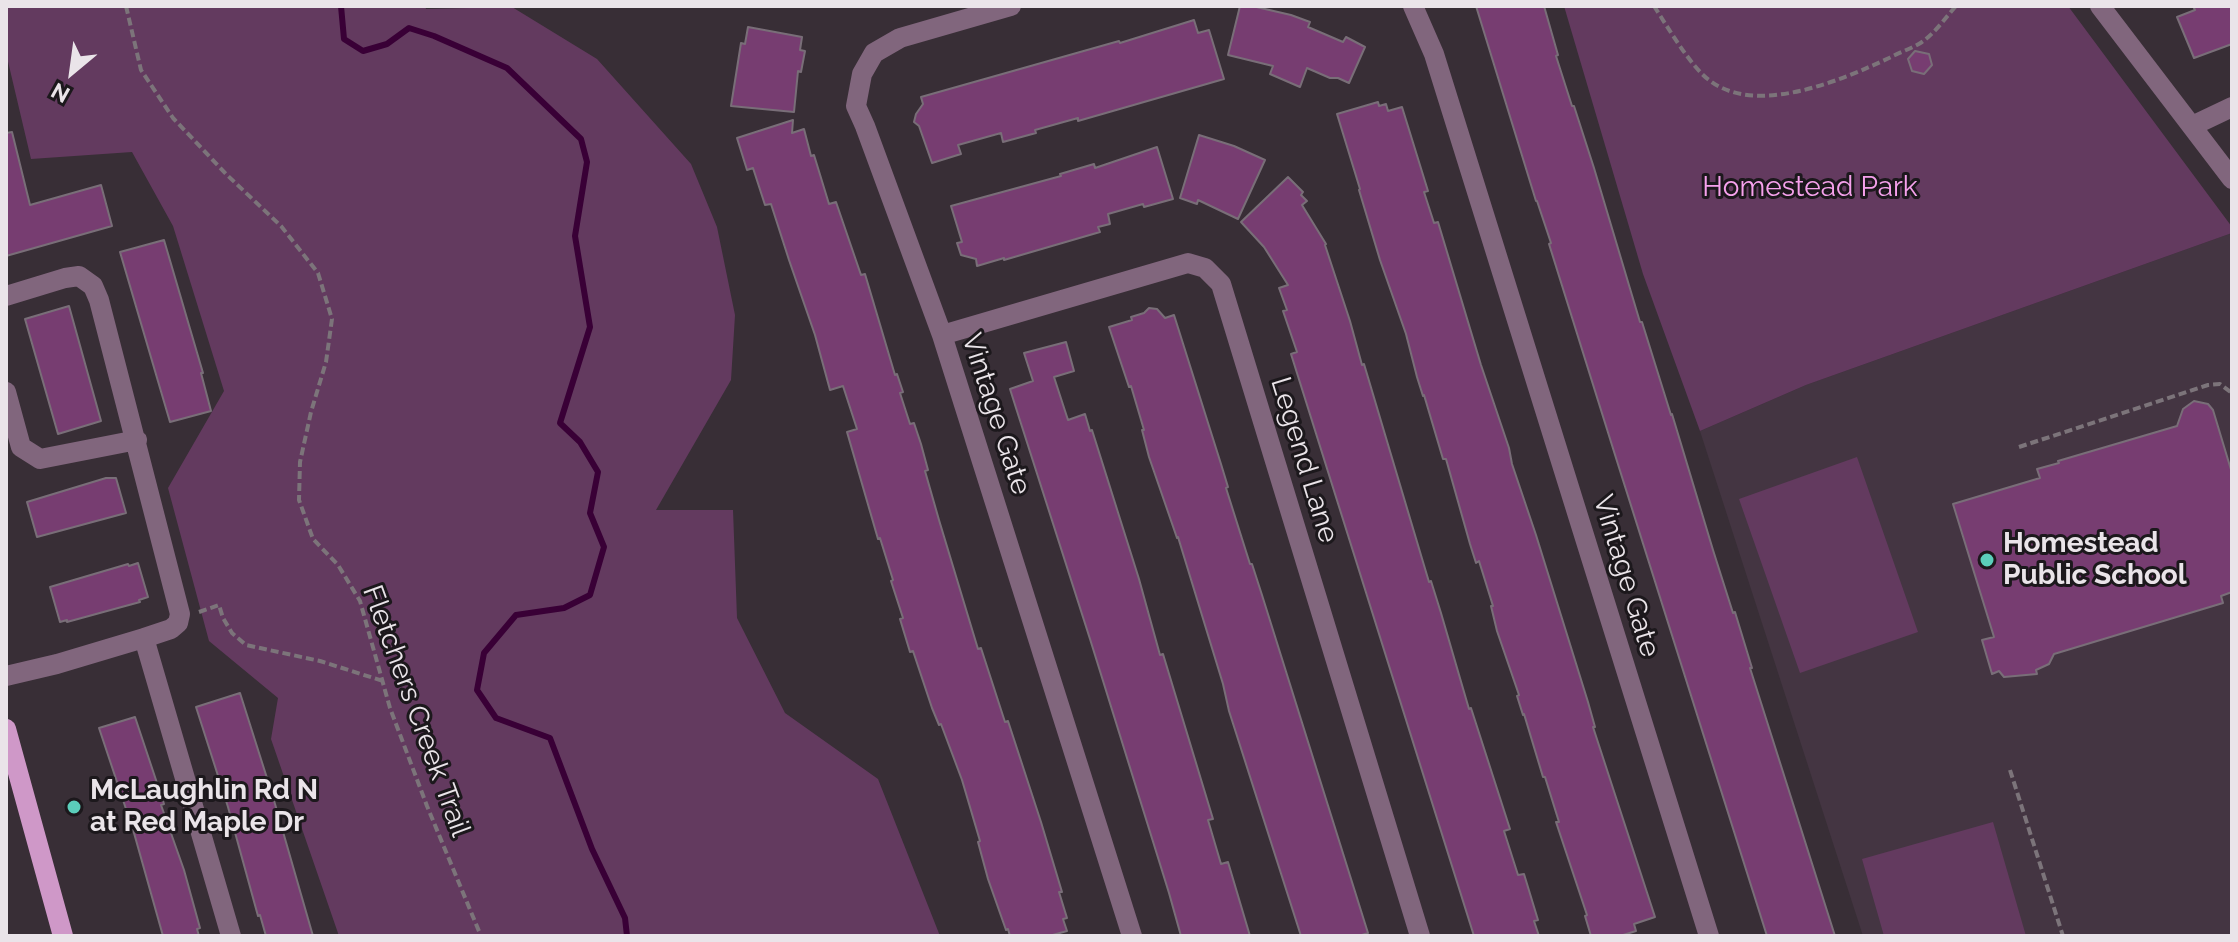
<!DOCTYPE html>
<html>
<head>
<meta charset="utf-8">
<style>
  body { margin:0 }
  #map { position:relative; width:2238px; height:942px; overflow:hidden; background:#382e36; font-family:Raleway,sans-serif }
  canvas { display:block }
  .frame { position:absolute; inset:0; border:8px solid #eae4e9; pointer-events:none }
  .north { position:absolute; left:32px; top:32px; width:80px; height:80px; -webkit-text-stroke:6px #1c181c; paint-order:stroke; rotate:209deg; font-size:22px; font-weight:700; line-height:32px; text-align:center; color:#eae4e9 }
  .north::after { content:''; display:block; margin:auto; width:28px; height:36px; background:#eae4e9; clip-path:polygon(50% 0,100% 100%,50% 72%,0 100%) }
</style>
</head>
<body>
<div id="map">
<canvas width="2238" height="942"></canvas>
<div class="frame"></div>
<div class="north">N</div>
</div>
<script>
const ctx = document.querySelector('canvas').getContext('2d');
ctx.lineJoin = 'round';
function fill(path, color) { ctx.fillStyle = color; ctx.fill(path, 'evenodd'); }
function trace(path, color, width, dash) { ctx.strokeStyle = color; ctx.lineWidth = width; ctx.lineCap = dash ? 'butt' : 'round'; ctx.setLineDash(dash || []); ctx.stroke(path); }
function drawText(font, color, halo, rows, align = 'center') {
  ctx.font = font + ' Raleway,sans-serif'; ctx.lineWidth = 6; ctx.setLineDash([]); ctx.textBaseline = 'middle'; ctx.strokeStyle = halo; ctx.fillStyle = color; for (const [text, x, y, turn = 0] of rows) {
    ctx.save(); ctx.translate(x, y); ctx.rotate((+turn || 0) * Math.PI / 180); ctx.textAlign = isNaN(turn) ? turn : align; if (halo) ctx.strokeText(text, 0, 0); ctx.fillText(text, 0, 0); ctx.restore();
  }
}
fill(new Path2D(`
  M2232 233V936H1863L1700 431 1806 385Z`), '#443542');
fill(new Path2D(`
  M6 6H425L426 9 512 7 597 59 691 164 717 227 735 315 731 380 656 510H733L737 618 785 713 878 779 940 936H339L271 739 278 698 209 641 168 488 224 391 173 226 132 152 31 159 6 53Z
  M1564 6H2068L2232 227V233L1806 385 1700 431 1643 274Z
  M1857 457 1918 632 1800 673 1739 499Z
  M1993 822 2026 936H1884L1862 859Z`), '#633a5f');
trace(new Path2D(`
  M341 6 344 39 363 51 387 44 409 28 434 36 507 68 581 139 587 162 575 236 590 327 560 423 580 442 598 472 590 513 604 547 590 595 564 608 516 615 484 653 477 690 496 718 550 738 592 849 625 918 627 936`), '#390036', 6);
const building = new Path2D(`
  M1240 6H1252L1291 15 1310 22 1308 27 1343 42 1346 37 1365 47 1349 83 1338 78H1330L1307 68 1300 87 1270 74 1273 66 1228 55Z
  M1476 6H1544L1558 55 1556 56 1572 106H1574L1594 168 1640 322H1642L1671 415 1672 414 1713 550 1733 613 1735 612 1752 668H1750L1835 936H1767L1616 458 1549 244 1551 243 1537 201H1536Z
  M2193 6H2232V44L2194 58 2177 17 2195 10Z
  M1194 20 1198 33 1209 30 1224 79 1078 121V118L1035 130 1036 133 1003 142 1001 133 958 145 961 154 932 163 919 126 914 122 916 114 923 104 921 97 1119 41 1120 43Z
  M748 27 802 37 800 50 805 51 801 72 798 71 794 112 731 106 741 43 745 44Z
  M1915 51 1929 54 1932 65 1924 74 1912 71 1908 59Z
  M1378 102 1379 106 1386 104 1388 111 1402 107 1428 191 1424 192 1434 223 1438 222 1481 365 1509 448 1512 464 1536 535 1588 702 1595 727H1593L1655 917 1634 924 1636 931 1620 936H1591L1585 916 1587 915 1556 822H1559L1545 777H1543L1524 714 1523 715 1517 696 1519 695 1497 631 1491 606H1493L1479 561 1476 563 1470 544 1446 459H1443L1424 395 1423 396 1417 377 1406 334 1380 260 1359 190 1360 189 1337 114Z
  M793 120 792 133 804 129 811 156 814 155 829 204 836 202 861 275 865 274 895 375 897 374 903 392 900 393 910 424 914 423 921 444 928 470 925 471 939 520 978 649 981 648 1005 722 1008 721 1041 822 1062 892H1059L1067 918 1063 919 1067 931 1049 936H1010L1008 929 1006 930 988 879 978 842 980 841 962 780 941 724 939 725 932 708 913 651 910 652 900 619 903 618 891 581 893 580 880 538 878 539 847 432 857 429 843 386 830 390 815 335 789 260 771 204 765 205 753 168 747 170 737 138Z
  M12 132 30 205 101 185 112 226 6 256V133Z
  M1199 135 1234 146 1265 160 1238 219 1198 200 1197 204 1180 198Z
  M1157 147 1173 199 1144 207 1143 204 1108 214 1110 224 1098 227 1100 232 1004 260V258L977 266 976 259 961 255 957 243 962 242 951 206 1061 176 1060 174 1094 164 1095 168Z
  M1288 177 1303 192 1301 195 1307 201 1302 205 1326 244 1325 245 1350 321 1362 365 1364 364 1429 582 1431 581 1441 613 1469 709 1471 708 1510 829 1504 831 1518 875 1524 874 1538 920 1534 921 1539 936H1474L1291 354 1297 352 1283 311 1287 310 1279 288 1288 285 1264 247 1241 222Z
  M164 240 203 373H201L211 411 170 422 120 252Z
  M69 306 101 421 58 434 25 319Z
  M1149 308 1157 309 1165 318 1174 315 1221 464 1228 487 1226 488 1250 564H1252L1262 595 1368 933 1359 936H1301L1229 711 1223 684 1178 537 1177 538 1149 457 1142 430H1144L1131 386 1129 387 1109 327 1132 320 1131 317 1144 313Z
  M1066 342 1074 371 1054 377 1068 420 1085 414 1090 431 1092 430 1139 579 1160 655 1163 654 1213 819 1208 820 1221 864 1228 862 1250 936H1181L1169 893 1090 639 1016 408 1010 389 1033 381 1024 353Z
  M2194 401 2208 404 2213 410 2232 473V592L2221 596 2223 603 2054 654 2049 664 2036 670 2037 674 2004 677 1999 671 1992 674 1982 640 1994 637 1953 504 2040 478 2037 469 2059 463 2058 461 2177 426 2183 409Z
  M106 478H116L126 513 37 537 27 502Z
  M138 563 148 597 139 600 140 602 118 608 67 622V620L60 622 50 587 128 564 129 566Z
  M240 693 273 797 313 936H266L260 915 258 916 228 807 196 707Z
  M135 717 164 804 161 805 184 870 200 928 197 929 199 936H163L134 833 99 728Z`);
fill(building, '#773d71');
trace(building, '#796e78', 2);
trace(new Path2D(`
  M126 6 141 70 173 118 227 175 281 226 318 273 332 319 326 362 311 412 300 462 299 500 313 539 338 565 360 601 390 708 427 806 481 936
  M1654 6C1667 26 1691 67 1709 80 1756 117 1842 80 1889 58 1900 52 1913 48 1922 42 1935 33 1946 17 1956 6
  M2019 447 2208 385 2220 384 2232 393
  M199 612 219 605 223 618 232 633 246 645 320 661 383 681
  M2010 770 2063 936`), '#7c747a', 4, [8, 4]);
trace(new Path2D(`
  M1011 6 900 38 874 53 862 74 856 106 865 126 942 335 1132 936
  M1413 6 1434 54 1709 936
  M2100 6 2232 179
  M2192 126 2232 107
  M6 296 65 278 79 276 93 286 99 300 180 614 178 623 171 629 144 638
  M942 335 1188 263 1205 268 1221 284 1420 936
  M6 392 21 447 40 459 137 440
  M6 676 57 664 144 638 231 936`), '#81667d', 20);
trace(new Path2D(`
  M6 729 63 936`), '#cf98c8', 20);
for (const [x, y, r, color] of [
  [1987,560,8,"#5bcebb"],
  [74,807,8,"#5bcebb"]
]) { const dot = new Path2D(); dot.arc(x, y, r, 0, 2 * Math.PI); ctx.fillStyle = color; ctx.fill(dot); trace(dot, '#1c181c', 3); }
drawText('28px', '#f6a1ec', '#1c181c', [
  ["Homestead Park",1810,188]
]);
drawText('28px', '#eae4e9', '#1c181c', [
  ["Vintage Gate",996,414,72],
  ["Legend Lane",1304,460,73],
  ["Vintage Gate",1626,576,73],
  ["Fletchers Creek Trail",416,711,70]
]);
drawText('bold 28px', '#eae4e9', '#1c181c', [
  ["Homestead",2003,544],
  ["Public School",2003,576],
  ["McLaughlin Rd N",90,791],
  ["at Red Maple Dr",90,823]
], 'left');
</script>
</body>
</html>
